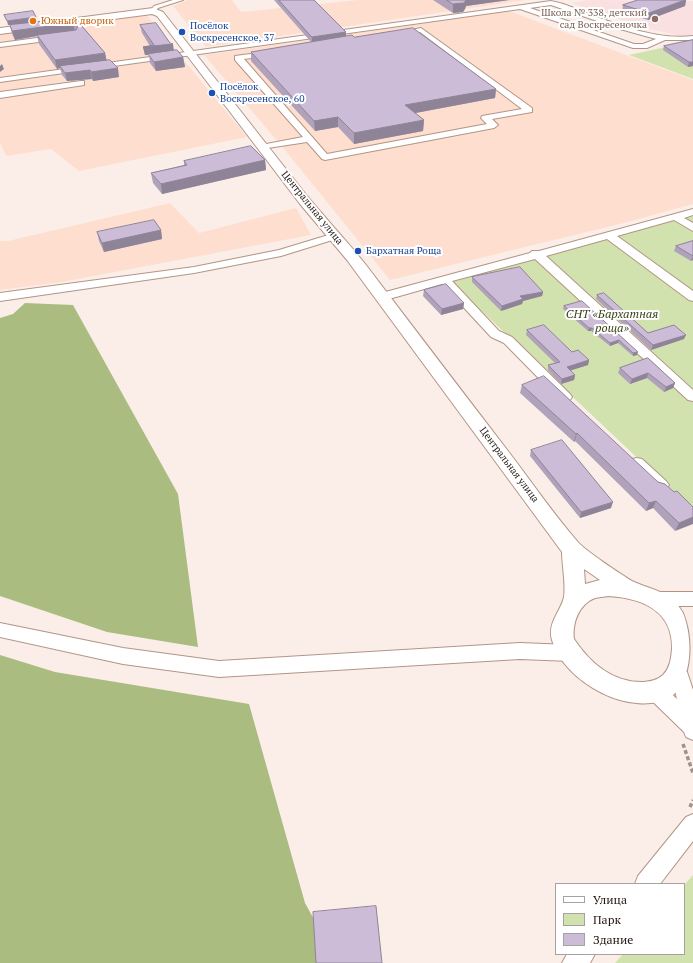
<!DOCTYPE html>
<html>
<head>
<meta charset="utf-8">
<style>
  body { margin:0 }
  #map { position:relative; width:693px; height:963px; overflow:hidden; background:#fbeee8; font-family:"PT Serif",serif }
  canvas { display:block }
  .legend { position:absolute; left:555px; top:883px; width:130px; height:72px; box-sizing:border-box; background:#fff; border:1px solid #a6a29f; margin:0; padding:5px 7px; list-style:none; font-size:12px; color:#211610 }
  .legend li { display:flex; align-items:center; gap:8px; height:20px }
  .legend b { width:20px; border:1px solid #a6a29f }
</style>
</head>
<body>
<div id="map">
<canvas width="693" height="963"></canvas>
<ul class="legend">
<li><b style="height:5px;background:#fff"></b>Улица</li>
<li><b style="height:11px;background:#d2e2af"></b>Парк</li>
<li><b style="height:11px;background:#ccbcd8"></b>Здание</li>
</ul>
</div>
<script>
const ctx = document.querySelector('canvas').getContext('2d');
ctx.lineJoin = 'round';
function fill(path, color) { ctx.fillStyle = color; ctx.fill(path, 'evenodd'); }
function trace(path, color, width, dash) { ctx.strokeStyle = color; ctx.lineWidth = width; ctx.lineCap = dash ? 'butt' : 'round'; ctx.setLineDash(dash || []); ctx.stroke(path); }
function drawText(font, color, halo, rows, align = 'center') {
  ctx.font = font + ' "PT Serif",serif'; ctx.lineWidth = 4; ctx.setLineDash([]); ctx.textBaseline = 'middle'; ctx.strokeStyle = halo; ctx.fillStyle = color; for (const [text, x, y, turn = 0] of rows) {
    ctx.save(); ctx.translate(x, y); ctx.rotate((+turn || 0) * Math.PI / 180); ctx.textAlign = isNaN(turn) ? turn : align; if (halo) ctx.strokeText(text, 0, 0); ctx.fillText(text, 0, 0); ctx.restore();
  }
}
fill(new Path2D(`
  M188 0H232L241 12 359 0H526L206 47 173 6Z
  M509 11 693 80V204L628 222 390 280 280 144 204 55Z
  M146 14 247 137 79 171 51 149 6 156 0 143V32Z
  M170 203 199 233 296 208 311 235 62 282 0 290V241H8Z`), '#fedfcf');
fill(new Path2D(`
  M589 0 693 1V36L685 37 650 29 571 3Z`), '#fbe0e1');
fill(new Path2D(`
  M693 41V79L629 55Z
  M693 215V506L668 487 450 281Z
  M693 875V963H615L623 954H684V885Z`), '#d2e2af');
fill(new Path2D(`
  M25 303 73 305 178 494 198 647 107 632 0 596V318L13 314Z
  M0 655 55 672 249 704 305 903 338 963H0Z`), '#aabc7f');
const minor = new Path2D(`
  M173 0H183L158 8 155 12 150 11 154 6Z
  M551 1C564 3 576 9 589 14 621 26 658 40 693 36V40H665L647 48H633L520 9 0 82V78ZM551 5 620 29 656 39 643 44H634L530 8Z
  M421 28 532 108V112L492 119 498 125 494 128 325 160 322 159 307 142 261 149V145L303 137 235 60V56L274 51V55L244 59 327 154 487 124 481 118 482 116 522 109 420 32 397 36 393 34Z
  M59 35H62V39L0 47V43Z
  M81 81H84V85L0 98V92Z
  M693 209V215L684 218 693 223V231L674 220 617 236 693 291V301L689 300 607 239 546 256 693 390V401L688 400 535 259 452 281 499 331 512 337 570 394 572 397 570 400H560L504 343 491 337 442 284 382 301 376 297 378 294 530 253 532 251H539Z
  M335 233 339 234 340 236 339 238 281 256 194 273 0 301V293L194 267 279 250Z
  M637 458 642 459 666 481 669 485 666 489C653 493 641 475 632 467L630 463 632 459Z
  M655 592H693V606H655L649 604 647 599 649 594Z
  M0 623 123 648 219 661 520 643 570 645 576 648 579 653 576 658 570 661 520 659 219 677 123 664 0 637Z
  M681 670 687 672 693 690V740L686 737 684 732 648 697 646 691 648 685 655 683 662 685 677 699 672 678 675 672Z
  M693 814V841L660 884H635L638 876 686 817Z
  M567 954H595L590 963H562Z`);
const major = new Path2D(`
  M153 8 163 12C211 73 259 135 307 196 326 219 347 241 366 265 413 327 460 389 508 451 531 481 552 512 577 541 584 550 622 575 632 581 653 591 670 590 683 613 693 638 693 678 672 696 633 720 563 682 552 640 547 623 561 611 564 597 566 585 562 564 562 552L347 260 300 204 157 16 152 14 0 34V28ZM584 569 600 580 585 584ZM608 596C641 598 673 610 672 649 671 659 670 668 663 675 657 680 652 681 644 682 613 683 590 663 574 639 572 623 579 604 595 598 599 597 604 597 608 596Z`);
trace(minor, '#b39586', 2);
trace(major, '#b39586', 2);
trace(new Path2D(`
  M683 744 693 773
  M690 807 693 800`), '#9e928c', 3.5, [4, 2.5]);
fill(minor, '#fff');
fill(major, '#fff');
fill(new Path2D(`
  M274 0H314L346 36 354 37 496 89 495 98 415 113 424 120 423 131 354 144 338 127 315 131 251 61V52L311 42Z
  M433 0H509L466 6 465 9 463 12 453 13Z
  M638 0H686L685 6 648 20 622 12 623 5Z
  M75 18 105 53 106 60 119 77 93 81 92 79 67 81 62 75 60 68 57 69 39 44 37 36 15 40 12 34 10 25Z
  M140 25 170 43 173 50 183 57 185 67 156 71 150 63 149 55H145L143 47 150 46 142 33Z
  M693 40V66L688 67 663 50 664 46Z
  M265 160 266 170 162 194 153 183 151 173 184 165V161Z
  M161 230 162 239 104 252 99 241 97 232Z
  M693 241V260L691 261 674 251 676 246Z
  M472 277 543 292 542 296 523 301 522 304 501 311 472 282Z
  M424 290 464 303 463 309 441 315 423 296Z
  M597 295 648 333 684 339 651 350 596 299Z
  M582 301 637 355 633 356 618 343 610 346 591 331H588L563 309 564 306Z
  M527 330 589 360 588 365 570 370 575 375 574 380 561 384 548 370V365L555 363 526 335Z
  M648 358 675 383 673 388 664 392 647 378 630 384 618 373 620 368Z
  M522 385 658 482 674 492 693 507 675 531 653 508 646 511 575 441 574 442 520 393Z
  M531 450 611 508 580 518 530 456Z`), '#afa2ba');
fill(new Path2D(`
  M463 0H509L466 6 465 9 463 12 453 13V4Z
  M685 0H686L685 6 648 20 649 13Z
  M36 17 38 22 8 25 7 21Z
  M73 23 75 32 37 35V36L15 40 12 31Z
  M346 32V38L312 43V37Z
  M173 44 174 52 148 54 149 55H145L143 47Z
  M105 53 107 62 60 66V68L57 69 55 60Z
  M183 57 185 67 156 71 154 62Z
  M689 62H693V66L688 67Z
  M2 64 4 69 0 72V66Z
  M118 68 119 77 93 81 91 72Z
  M90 70 92 79 67 81 65 73Z
  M496 89 495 98 405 115V105Z
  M338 117V127L315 131 314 121Z
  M424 120 423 131 354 144V133Z
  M265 160 266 170 162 194 161 184Z
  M161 230 162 239 104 252 102 243Z
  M693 255V260L691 261 693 256Z
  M543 292 542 296 523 301 522 304 501 311 502 306 520 296Z
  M464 303 463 309 441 315 442 309Z
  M589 328H592L591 331H588Z
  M686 335 684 339 651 350 653 345Z
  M619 340 618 343 610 346V343Z
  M638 352 637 355 633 356V353Z
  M589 360 588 365 566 372 567 367Z
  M648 373 647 378 630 384 632 379Z
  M575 375 574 380 561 384 562 379Z
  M675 383 673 388 664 392 666 387Z
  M577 433 575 441 574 442 576 434Z
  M656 501 653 508 646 511 649 503Z
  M613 502 611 508 580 518 581 512Z
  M693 517V524L675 531 679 523Z`), '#8f8497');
const building = new Path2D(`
  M279 0H314L346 32 312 37Z
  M447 0H466L464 3 453 4Z
  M638 0H685L649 13 623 5Z
  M33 11 36 17 7 21 4 15Z
  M75 18 105 53 55 60 37 35 76 30 78 25 73 23 12 31 10 25Z
  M156 23 170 43 173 44 143 47 154 45 140 25Z
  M413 28 496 89 405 105 424 120 354 133 338 117 314 121 251 52 352 35 354 37Z
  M693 40V62H689L664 46Z
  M177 50 183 57 154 62 148 54Z
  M110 60 118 68 91 72 90 70 65 73 60 66Z
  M251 146 265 160 161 184 151 173 187 165 184 161Z
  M154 220 161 230 102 243 97 232Z
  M693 241V256L676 246Z
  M520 267 543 292 520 296 523 299 502 306 472 277Z
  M446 284 464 303 442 309 424 290Z
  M604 293 648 333 674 325 686 335 653 345 597 295Z
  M582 301 638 352 633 353 619 340 610 343 592 328H589L564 306Z
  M544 325 572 352 578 350 589 360 567 367 575 375 562 379 548 365 560 362 527 330Z
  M648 358 675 383 666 387 648 373 632 379 620 368Z
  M544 376 658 482 665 484 674 492 677 491 693 507V517L679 523 656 501 649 503 577 433 576 434 522 385Z
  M562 440 613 502 581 512 531 450Z
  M376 906 382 963H316L313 912Z`);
fill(building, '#ccbcd8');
trace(building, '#8f8497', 1);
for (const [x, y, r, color] of [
  [655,19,4,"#8d6e63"],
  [33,21,4,"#e8710a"],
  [182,32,4,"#1a4fb4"],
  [212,93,4,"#1a4fb4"],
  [358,251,4,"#1a4fb4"]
]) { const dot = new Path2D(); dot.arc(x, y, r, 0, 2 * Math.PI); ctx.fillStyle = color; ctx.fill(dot); trace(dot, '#fff', 1.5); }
drawText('10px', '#785e54', '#fff', [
  ["Школа № 338, детский",647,13],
  ["сад Воскресеночка",647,25]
], 'right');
drawText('10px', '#c56008', '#fff', [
  ["Южный дворик",41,21]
], 'left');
drawText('10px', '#164399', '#fff', [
  ["Посёлок",190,26],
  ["Воскресенское, 37",190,38],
  ["Посёлок",220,87],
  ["Воскресенское, 60",220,99],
  ["Бархатная Роща",366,251]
], 'left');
drawText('10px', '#211610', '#fff', [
  ["Центральная улица",312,208,51],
  ["Центральная улица",509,465,53]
]);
drawText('italic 12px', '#374214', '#fff', [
  ["СНТ «Бархатная",612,315],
  ["роща»",612,329]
]);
</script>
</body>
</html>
